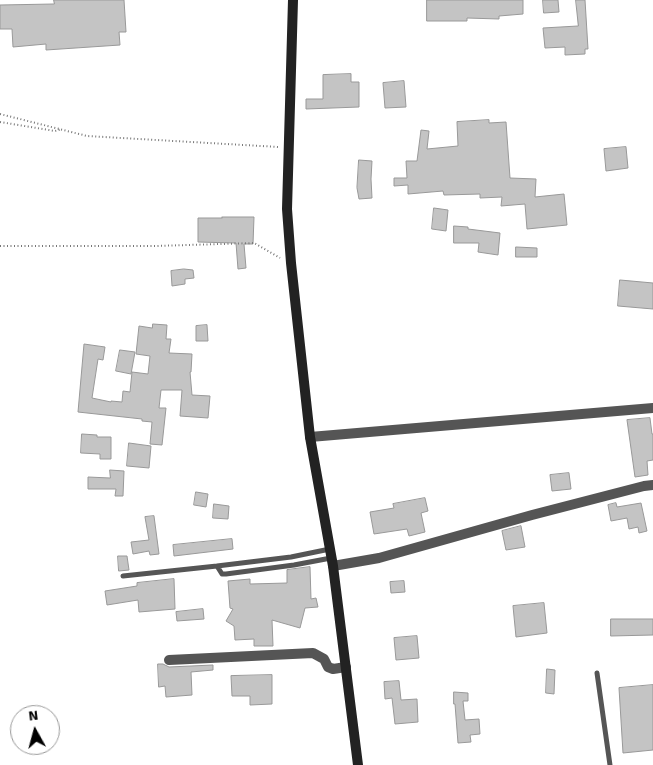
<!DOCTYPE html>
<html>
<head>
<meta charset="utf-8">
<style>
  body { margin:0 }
  #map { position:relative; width:653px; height:765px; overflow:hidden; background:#fff; font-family:Signika,sans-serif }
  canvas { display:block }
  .north { position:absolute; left:10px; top:705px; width:50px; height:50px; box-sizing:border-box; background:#fff; border:1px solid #999; border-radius:50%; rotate:353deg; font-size:14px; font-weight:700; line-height:20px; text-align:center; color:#000 }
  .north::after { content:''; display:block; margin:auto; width:18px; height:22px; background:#000; clip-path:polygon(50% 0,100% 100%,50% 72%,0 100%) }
</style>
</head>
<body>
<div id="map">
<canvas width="653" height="765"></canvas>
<div class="north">N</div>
</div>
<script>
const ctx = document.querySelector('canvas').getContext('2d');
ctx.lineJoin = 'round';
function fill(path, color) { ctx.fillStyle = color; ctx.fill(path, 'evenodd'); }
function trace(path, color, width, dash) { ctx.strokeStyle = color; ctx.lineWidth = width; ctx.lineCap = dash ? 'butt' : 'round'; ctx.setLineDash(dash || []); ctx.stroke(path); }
const building = new Path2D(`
  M54 0H124L126 32H119L120 45 46 50V44L13 47 12 29H0V5L54 4Z
  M427 0H523V14L499 16V19L467 18V21H427Z
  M543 0H558L559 12 544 13Z
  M576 0H585L588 49H585V54L565 55V47L545 48 543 28 578 26Z
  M351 74V82H359V107L306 109V99H323V75Z
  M404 81 406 107 385 108 383 83Z
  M489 120V123L506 122 510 178 536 179 535 197 564 194 567 225 527 229 525 204 501 206 502 197 480 198V194L444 195 443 191 408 194V185L394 186V178H407L406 161H417L421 130 429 131 427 149 458 146 457 122Z
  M626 147 628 168 606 171 604 149Z
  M359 160 372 161 371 179 372 198 359 199 357 188Z
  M434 208 448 210 446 231 432 229Z
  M222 217H254L253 244H244L246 268 238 269 236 243 198 242V218H222Z
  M454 226 468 227V229L500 233 498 255 478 252 479 243H454Z
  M516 247 537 248V257H516Z
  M184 269 193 270 194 278 185 279V284L172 286 171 271Z
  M620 280 653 283V309L618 306Z
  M153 324 167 325 166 339H171L169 353 192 354 191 372H190L192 395 210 396 208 418 180 416 182 390H161L159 408H166L162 445 150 444 152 422 142 421V419L78 412 84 344 105 347 103 360 98 359 92 398 111 402V401L122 402 123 391 130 392 132 372 148 374 150 356 136 354 139 326 152 328Z
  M207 325 208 341H196V326Z
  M120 350 135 352 131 374 116 371Z
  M650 418 652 434H653V460L647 461 648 475 635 477 627 420Z
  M82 434 97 435V437H111V459H100V454L81 453Z
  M129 443 151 446 149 468 127 466Z
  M110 470 124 471 123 496H115L116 489H88V477L110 478Z
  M569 473 571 489 552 491 550 475Z
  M196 492 208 494 206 507 194 505Z
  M425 498 428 511 421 513 425 532 409 536 407 529 374 534 370 512 394 508 393 504Z
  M616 503 617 507 641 503 647 531 639 533 638 527 629 529 627 518 611 521 608 505Z
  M214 504 229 506 228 519 213 518Z
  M154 516 159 554 150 555 149 551 133 554 131 542 149 540 145 517Z
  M521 526 525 547 506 550 502 531Z
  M232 539 233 549 174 556 173 545Z
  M118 556H127L129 570 119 571Z
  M310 567 311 599 316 598 318 607 305 608 300 628 272 620 273 646H254V639L235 640 234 626 226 621 233 609 230 608 228 581 250 579V584L287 583V570Z
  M174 579 175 609 139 612 138 600 107 605 105 591 137 586V583Z
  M404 581 405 592 391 593 390 582Z
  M544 603 547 633 516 637 513 606Z
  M203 609 204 619 177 621 176 612Z
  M611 619H653V635L611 636Z
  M417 636 419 658 396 660 394 638Z
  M158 664H163L169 667 213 665V670L191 672 192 695 166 697 165 686 159 687Z
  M547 669 555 670 554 694 546 693Z
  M272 675V704L250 705V696H232L231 676Z
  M399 681 401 700 417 699 418 722 395 724 392 698 385 699 384 682Z
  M653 685V750L623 753 619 688Z
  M454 692 468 693V701H463L465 720 479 719 480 734 470 735 471 742 458 743 455 704H454Z`);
fill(building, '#c4c4c4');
trace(building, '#999', 1);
trace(new Path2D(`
  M0 114 87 136 279 147
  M0 122 55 131 62 129
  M0 246H155L254 243 280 258`), '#777', 2, [1, 2.5]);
trace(new Path2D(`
  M330 549 291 557 217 566 222 574H226L294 565 331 558
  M123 576 217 566
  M597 673 610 765`), '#555', 5);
trace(new Path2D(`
  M310 437 653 408
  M333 566 379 558 532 515 644 486 653 485
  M169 660 313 653 324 659 328 667 333 669 346 667`), '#555', 10);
trace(new Path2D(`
  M293 0 287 209 291 263 310 437 333 566 358 765`), '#222', 10);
</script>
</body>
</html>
